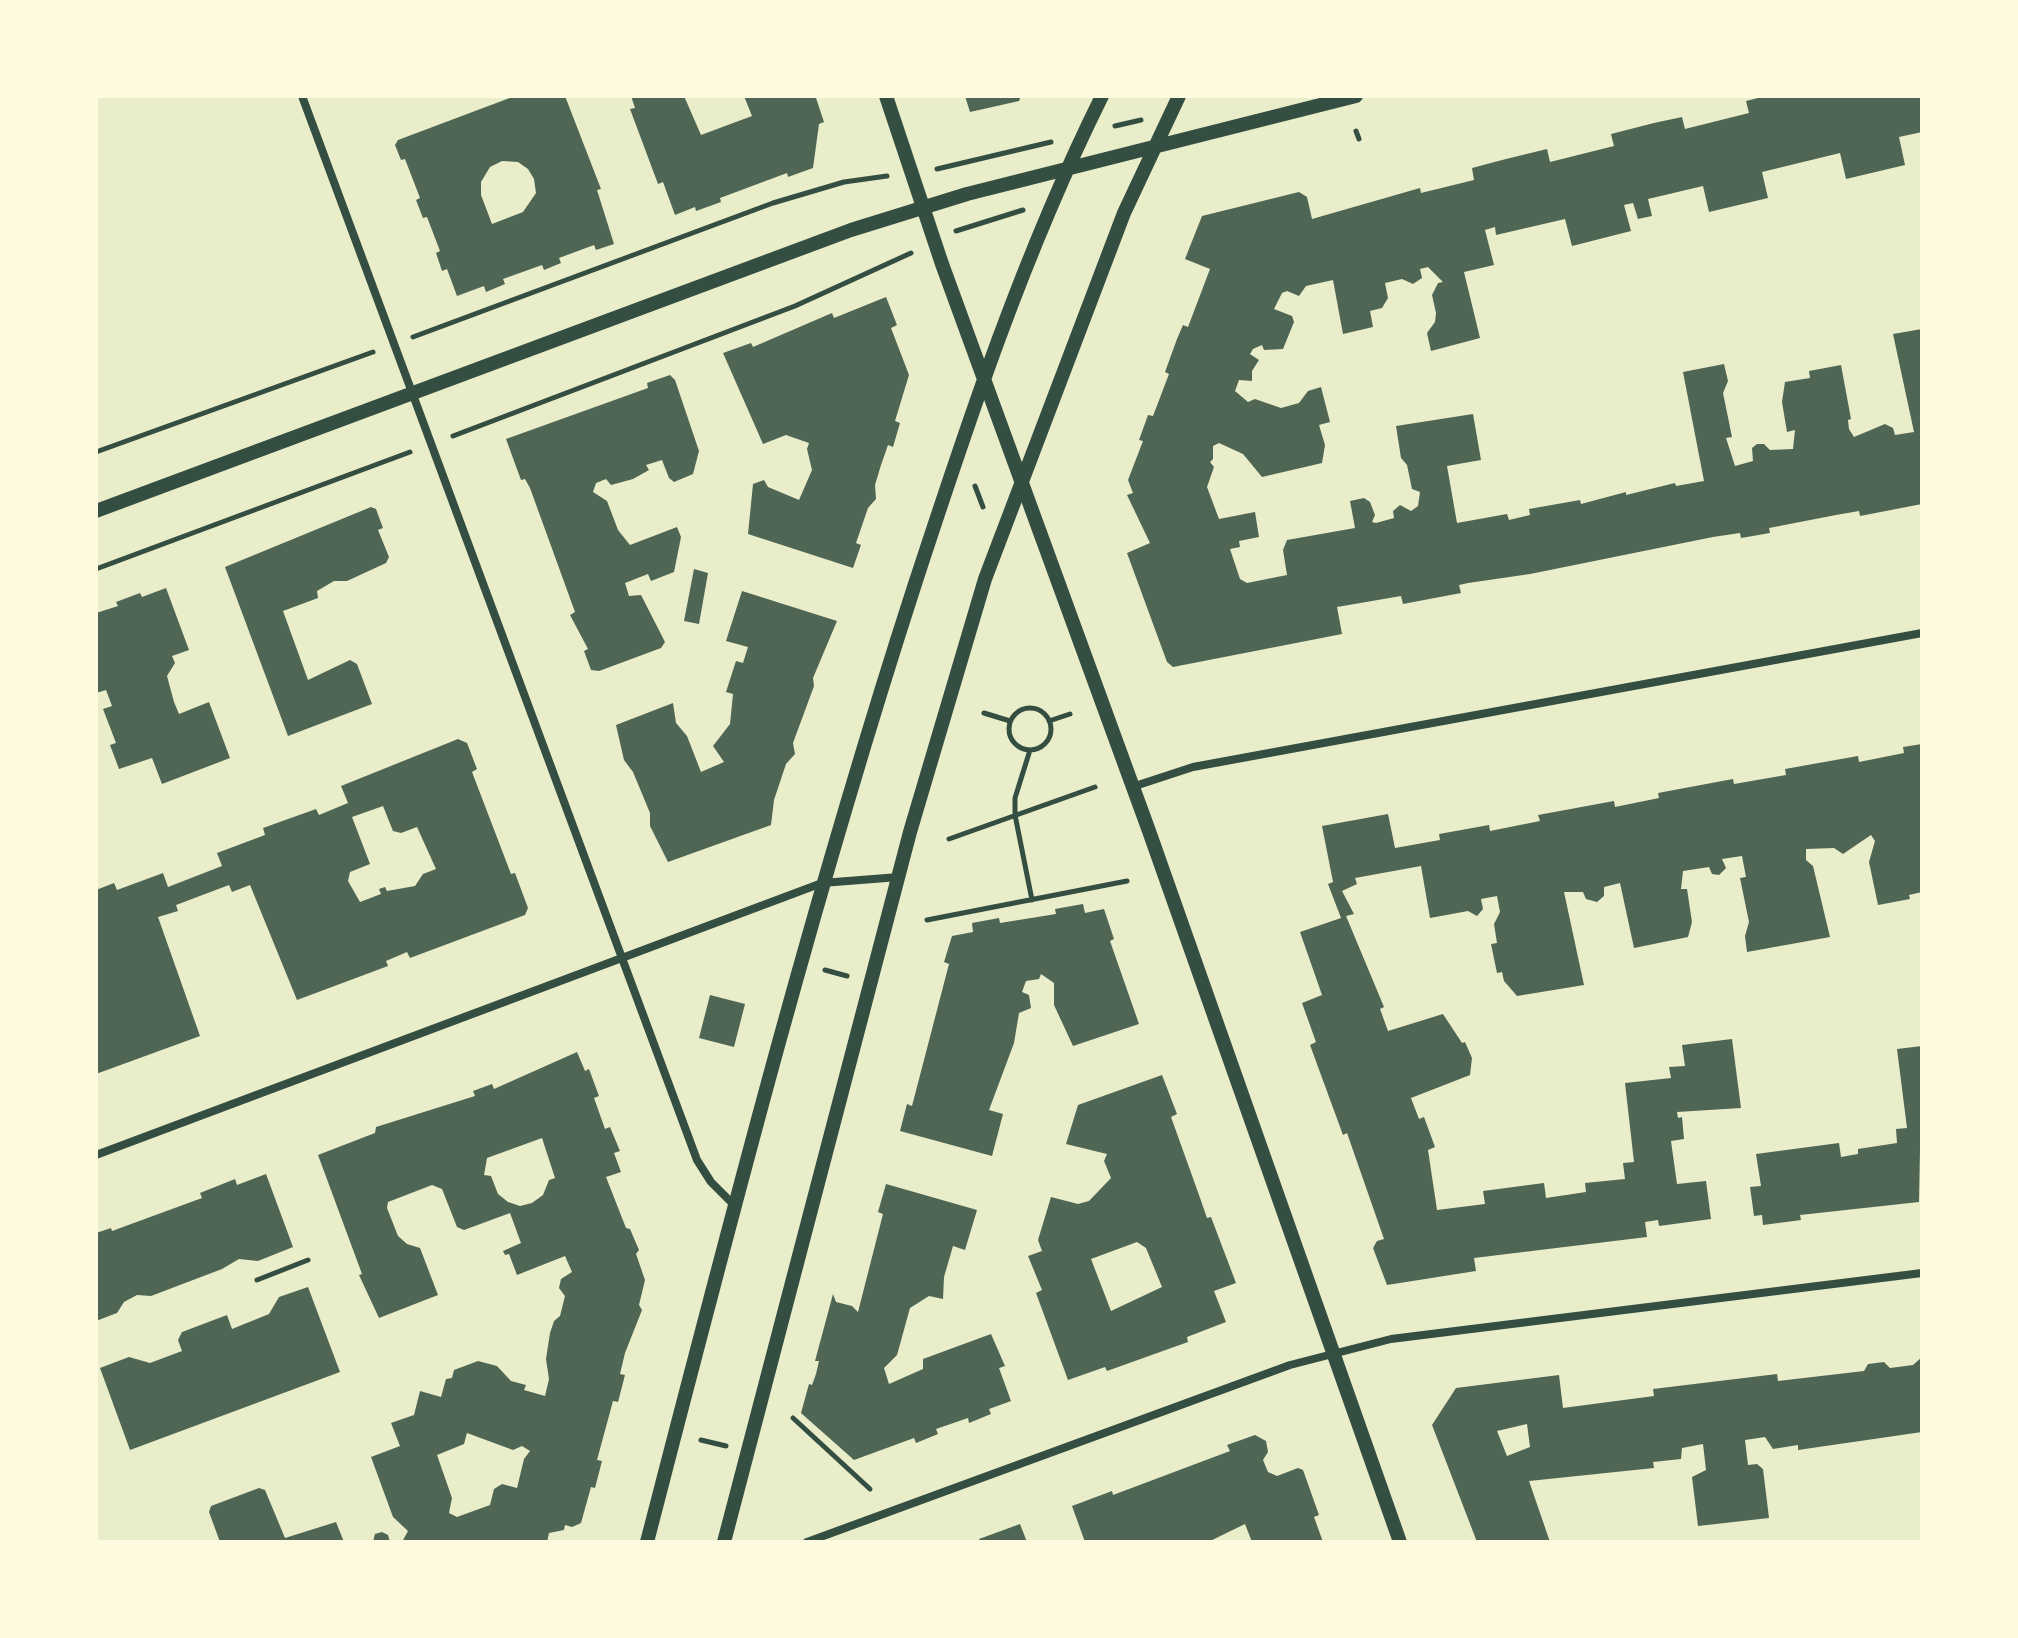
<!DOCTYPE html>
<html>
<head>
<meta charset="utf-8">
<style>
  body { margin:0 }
  #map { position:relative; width:2018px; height:1638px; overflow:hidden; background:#e9edc9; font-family:Commissioner,sans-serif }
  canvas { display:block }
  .frame { position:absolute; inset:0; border:98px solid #fefae0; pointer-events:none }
</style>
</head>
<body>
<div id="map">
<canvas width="2018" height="1638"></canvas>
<div class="frame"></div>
</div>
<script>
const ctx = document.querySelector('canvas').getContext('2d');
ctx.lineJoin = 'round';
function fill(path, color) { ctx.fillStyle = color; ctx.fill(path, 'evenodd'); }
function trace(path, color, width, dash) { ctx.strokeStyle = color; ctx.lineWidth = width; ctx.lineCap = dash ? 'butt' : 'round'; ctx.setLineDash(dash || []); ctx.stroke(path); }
fill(new Path2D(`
  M515 96H565L601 189 597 190 614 244 596 250 594 245 559 258 561 263 544 270 542 265 503 279 505 284 486 292 484 286 457 296 447 269 442 271 436 253 440 251 427 217 423 218 416 200 420 198 405 159 401 160 395 145 398 140ZM502 161 518 162 528 169 534 179 536 193 523 212 492 224 481 195V182L490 167Z
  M631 96H684L701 135 752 116 744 96 816 98 824 122 819 124 813 168 788 177 787 173 720 198 721 202 696 211 695 207 675 215 663 182 658 184 630 109 635 108Z
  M965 96H1021L1019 101 970 112Z
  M1766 96H1922V132L1899 137 1905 165 1846 179 1840 153 1762 172 1768 198 1709 212 1703 186 1648 199 1652 216 1638 219 1633 203 1624 205 1631 231 1572 246 1565 219 1496 235 1495 227 1485 230 1494 265 1464 272 1480 338 1431 351 1427 333 1435 322 1436 313 1432 295 1438 283 1443 282 1428 267 1420 269 1422 278 1413 284 1402 279 1385 283 1388 298 1382 308 1370 311 1373 327 1343 334 1333 280 1306 286 1299 296 1287 291 1282 293 1274 309 1292 316 1294 322 1283 349 1264 350 1262 345 1253 349 1250 354 1259 360 1252 371V381L1239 380 1235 391 1248 402 1255 399 1281 408 1299 403 1308 391 1321 387 1330 422 1319 425 1325 445 1322 463 1262 477 1243 454 1219 443 1213 446V459L1210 462 1214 467 1207 487 1219 519 1255 512 1259 537 1239 541 1240 547 1230 549 1240 579 1247 583 1287 575 1283 550 1287 540 1355 528 1350 501 1364 498 1370 502 1375 515 1372 522 1376 523 1394 518 1393 511 1400 505 1411 511 1418 506 1420 492 1412 489 1407 465 1401 458 1396 426 1473 414 1481 460 1447 466 1457 523 1507 514 1509 520 1530 515 1529 509 1580 500 1581 504 1626 492V495L1675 483 1676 486 1704 481 1683 372 1724 364 1728 381 1723 393 1732 437 1726 438 1735 466 1753 461 1752 448 1757 444H1764L1770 450 1793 449 1795 430 1787 432 1782 402 1785 382 1810 378 1809 371 1841 365 1851 419 1848 420 1849 429 1854 437 1885 424 1893 428 1895 435 1914 432 1893 334 1922 329V504L1860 516 1859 511 1836 515 1769 528 1770 533 1741 538 1740 533 1713 537 1530 574 1468 583 1459 585 1461 593 1403 604 1401 596 1337 607 1342 634 1173 667 1167 662 1127 553 1150 543 1127 495 1133 493 1128 480 1143 441 1139 440 1148 415 1153 416 1169 374 1165 372 1177 339 1183 325 1188 327 1210 269 1185 259 1202 216 1299 192 1307 197 1312 219 1420 188 1421 193 1474 180 1472 168 1506 159 1547 149 1550 162 1614 146 1611 134 1654 123 1682 117 1685 129 1749 113 1746 101Z
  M886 297 897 325 891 328 909 375 895 421 900 423 893 447 888 445 881 465 875 485 876 499 868 508 856 543 861 545 853 568 748 534 753 484 764 480 768 487 799 500 812 470 807 449 809 443 786 435 763 444 723 353 751 343 753 347 832 313 834 318Z
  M670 375 675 380 699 451 693 474 674 482 669 478 662 460 646 465 649 470 633 479 611 485 606 479 596 483 593 492 607 501 618 530 630 545 677 527 681 537 674 572 651 581 648 574 625 583 629 596 641 595 665 642 661 648 599 671 591 670 584 651 588 649 570 615 575 612 530 488 525 479 521 480 506 439 648 388 647 383Z
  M371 507 376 509 383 528 378 530 389 557 386 563 347 581H334L317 591 318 598 283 611 308 680 350 660 357 664 372 704 288 736 225 567Z
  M694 569 708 573 699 624 684 621Z
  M166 588 189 650 172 656 175 663 167 676 174 702 179 714 209 702 230 758 162 784 152 758 119 769 110 745 116 743 103 709 112 706 106 690 96 693V613L118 606 116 602 140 593 142 597Z
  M742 591 837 621 813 678 814 686 793 743 795 754 786 764 774 800 771 825 668 862 650 826V813L633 772 624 760 616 725 673 703 676 723 687 736 701 772 724 762 713 746 730 724 733 694 726 692 736 661 743 663 748 647 726 641Z
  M458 739 467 743 477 769 472 772 511 874 515 873 528 908 525 915 410 958 407 952 386 961 388 966 297 1000 250 885 232 892 229 885 176 905 178 911 158 917 200 1036 96 1074V890L114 883 117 890 163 873 168 887 222 866 217 853 265 835 263 828 316 809 319 815 348 803 341 786ZM383 806 393 831 401 833 417 827 436 869 423 874 415 886 387 891 385 887 379 889 381 894 360 902 348 881 350 872 370 864 352 817Z
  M1922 744V892L1909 895 1910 899 1878 905 1869 862 1875 841 1871 835 1843 854 1834 848 1806 849V860L1813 866 1830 937 1747 952 1745 936 1749 922 1740 878 1746 877 1742 856 1722 859 1726 868 1719 875 1712 874 1709 867 1683 871 1681 889H1687L1692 922 1688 937 1634 948 1620 883 1604 887V896L1597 902 1586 899 1583 892H1564L1584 985 1517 996 1504 981 1502 972 1497 973 1491 944 1497 943 1494 924 1500 912 1497 896 1481 899 1483 909 1477 916 1468 911 1430 918 1421 866 1355 878 1357 884 1342 891 1354 914 1346 916 1384 1007 1380 1009 1388 1031 1443 1014 1462 1043 1465 1042 1472 1058 1470 1075 1411 1098 1419 1119 1424 1117 1435 1147 1428 1150 1437 1210 1485 1204 1483 1191 1544 1183 1546 1198 1586 1192 1585 1183 1625 1179 1623 1163 1634 1162 1625 1083 1671 1078 1669 1067 1685 1066 1682 1045 1732 1039 1741 1108 1677 1112 1678 1118 1682 1117 1684 1139 1671 1141 1677 1184 1706 1181 1711 1219 1659 1226 1658 1220 1645 1222 1647 1237 1474 1258 1476 1271 1387 1285 1373 1248 1377 1241 1384 1239 1347 1133 1343 1135 1310 1045 1316 1042 1302 1003 1322 995 1300 932 1341 918 1328 884 1333 882 1322 826 1388 814 1395 848 1440 840 1439 834 1489 825 1490 831 1540 821 1538 815 1614 801 1615 807 1659 798 1658 793 1733 779 1734 784 1786 775 1785 769 1858 756 1859 762 1904 753 1903 747Z
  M1083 904 1085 913 1104 909 1114 939 1110 941 1139 1024 1073 1046 1054 1005V983L1041 974 1039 979 1026 981 1022 992 1029 995 1031 1008 1019 1013 1014 1043 989 1110 1003 1114 992 1156 900 1131 907 1104 912 1106 949 964 944 962 952 936 973 932 972 923 999 918 1000 923 1056 914 1055 909Z
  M710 995 745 1004 734 1047 699 1038Z
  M1922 1046 1919 1202 1800 1215 1801 1220 1763 1225 1762 1215 1754 1216 1750 1187 1761 1186 1756 1154 1839 1143 1841 1157 1858 1154V1149L1897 1143 1896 1129 1907 1128 1897 1049Z
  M577 1052 585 1071 589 1069 599 1096 594 1098 605 1129 610 1127 620 1151 614 1153 621 1172 606 1177 626 1228 630 1229 639 1250 636 1254 645 1280 639 1305 642 1310 625 1353 620 1374 625 1375 618 1402 613 1401 597 1460 602 1461 595 1488 591 1487 581 1523 572 1527 565 1525 564 1530 549 1533 547 1542H402L408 1531 393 1517 371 1457 400 1446 391 1423 414 1415 420 1391 441 1397 446 1379 452 1378 454 1370 478 1361 497 1366 511 1381 526 1385 524 1390 545 1396 549 1379 546 1359 550 1333 554 1321 560 1316 565 1296 559 1288 561 1279 572 1272 565 1256 517 1275 509 1254 505 1255 503 1251 521 1243 510 1213 464 1230 457 1227 442 1189 432 1185 388 1202 387 1208 398 1236 407 1244 420 1248 438 1295 379 1318 359 1275 362 1274 318 1155 375 1133 376 1127 475 1096 473 1091 492 1084 494 1089ZM542 1138 555 1178 549 1180 543 1195 532 1203 520 1206 508 1202 498 1194 491 1176 484 1175 487 1158ZM467 1433 513 1450 522 1446 530 1451 524 1459 517 1488 502 1484 494 1489 490 1505 457 1517 449 1513 452 1498 437 1455 464 1444Z
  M1162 1075 1177 1114 1171 1117 1199 1195 1207 1218 1211 1217 1236 1283 1214 1291 1226 1322 1187 1337 1188 1342 1107 1371 1105 1367 1068 1380 1036 1293 1042 1290 1028 1256 1042 1251 1038 1240 1051 1197 1078 1204 1089 1201 1111 1178 1104 1161 1107 1154 1066 1144 1078 1105ZM1137 1242 1146 1248 1162 1287 1111 1311 1091 1259Z
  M266 1174 293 1247 258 1261 239 1259 222 1269 151 1296 137 1295 124 1302 117 1313 96 1321V1233L111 1228 112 1231 202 1198 200 1193 235 1179 237 1185Z
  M886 1184 977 1210 965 1250 953 1246 944 1277 943 1299 929 1296 910 1308 897 1355 884 1368 889 1384 923 1369V1359L991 1334 1005 1366 999 1368 1011 1401 989 1409 991 1414 969 1423 968 1418 936 1429 938 1434 916 1443 914 1438 854 1460 801 1413 809 1384 812 1385 816 1374 819 1361H815L833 1294 836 1302 852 1306 858 1312 883 1214 878 1212Z
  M308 1287 340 1372 130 1450 100 1368 129 1357 150 1363 182 1351 178 1340 182 1332 227 1315 232 1329 269 1314 279 1297Z
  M1922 1357V1432L1798 1450V1445L1773 1449 1765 1437 1745 1440 1748 1465 1757 1464 1763 1469 1769 1518 1698 1526 1692 1477 1706 1470 1703 1444 1682 1448 1681 1459 1653 1462 1654 1468 1529 1481 1550 1542H1477L1432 1425 1456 1388 1559 1375 1563 1408 1654 1396 1653 1389 1777 1374 1778 1381 1864 1371 1868 1364 1884 1362 1890 1368 1913 1365ZM1527 1424 1530 1447 1507 1456 1497 1431Z
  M1255 1435 1266 1441 1268 1452 1263 1460 1268 1472 1277 1476 1298 1468 1303 1470 1319 1515 1314 1517 1323 1542H1252L1245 1524 1208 1542H1085L1072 1506 1112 1491 1113 1495 1230 1451 1227 1445Z
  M259 1488 265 1490 285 1538 336 1522 344 1542H220L209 1512 211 1506Z
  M1020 1524 1027 1542H980L979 1539Z
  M382 1532 388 1535 390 1542H373L375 1534Z`), '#4f6655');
trace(new Path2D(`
  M1115 126 1141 120
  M1356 131 1359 139
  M937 169 1051 142
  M956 231 1023 210
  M413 337 773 203 844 182 887 176
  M453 436 795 306 911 253
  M96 452 373 352
  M975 486 983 507
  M96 569 410 452
  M1009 729a21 21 0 1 1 42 0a21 21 0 1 1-42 0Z
  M984 713 1010 721
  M1049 721 1070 714
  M1030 750 1015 798V815L1032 900
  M949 839 1095 787
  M927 920 1127 881
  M825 970 847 976
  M257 1280 308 1260
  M793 1418 870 1489
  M701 1440 726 1446`), '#344e41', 5);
trace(new Path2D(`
  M302 96 697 1160 711 1182 734 1205
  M1132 787 1193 767 1922 633
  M96 1155 822 883 899 877
  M807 1542 1290 1365 1391 1339 1922 1273`), '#344e41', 8);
trace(new Path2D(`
  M886 96 942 264 1149 831 1400 1542
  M96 511 851 230 967 194 1356 96
  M647 1542C730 1222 812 902 914 587 969 419 1023 255 1102 96
  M724 1542 910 832 985 579 1124 213 1179 96`), '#344e41', 14);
</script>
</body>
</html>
